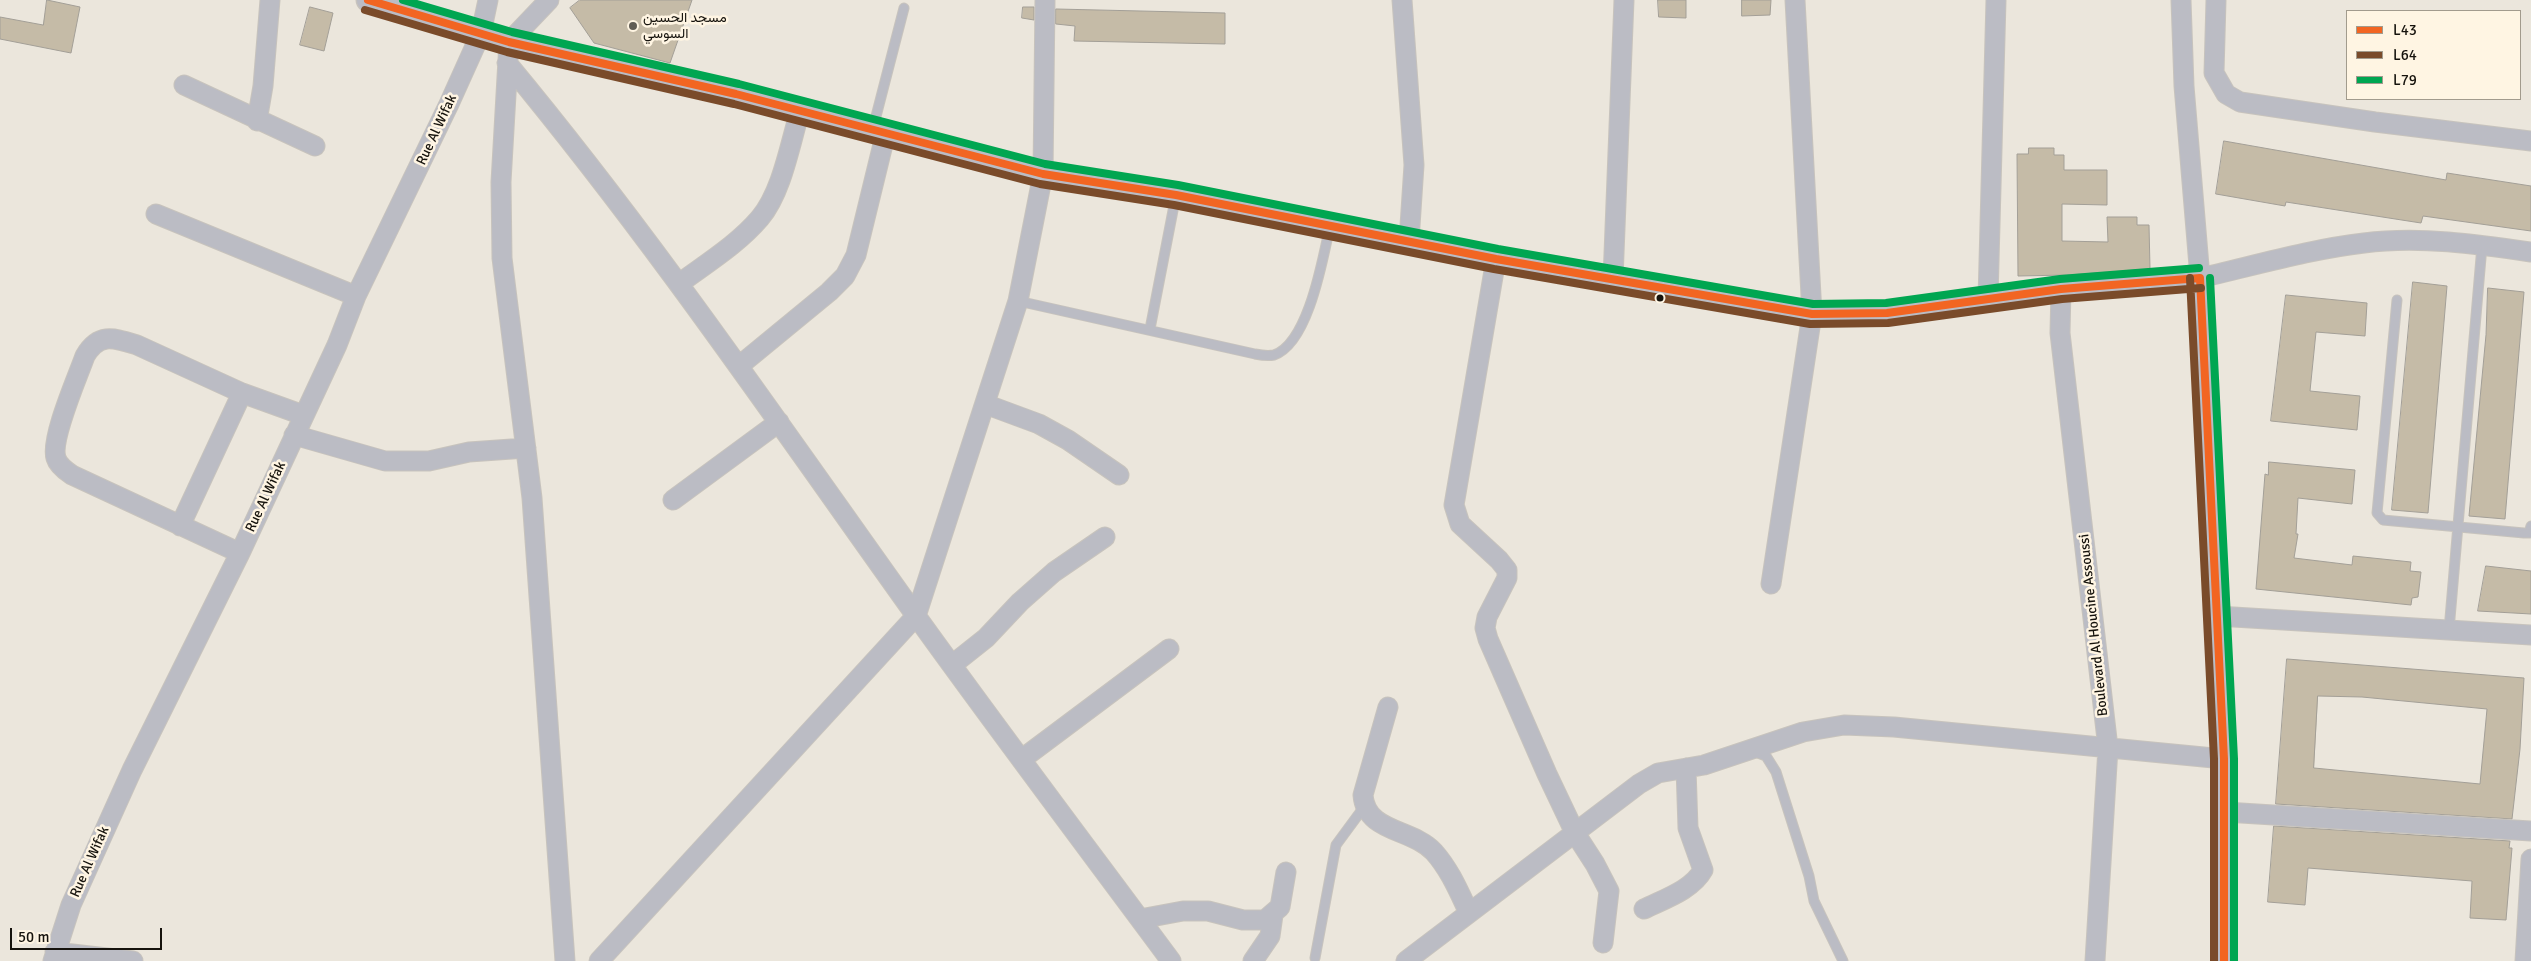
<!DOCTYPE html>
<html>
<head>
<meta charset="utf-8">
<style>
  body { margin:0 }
  #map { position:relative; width:2531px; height:961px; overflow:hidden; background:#ebe6dc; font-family:Signika,sans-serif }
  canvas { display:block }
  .legend { position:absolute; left:2346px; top:10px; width:175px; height:90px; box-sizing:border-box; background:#fff5e3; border:1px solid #a29b8d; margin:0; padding:6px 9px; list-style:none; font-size:15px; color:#16130d }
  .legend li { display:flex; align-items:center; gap:10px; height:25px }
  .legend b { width:25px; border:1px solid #a29b8d }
  .scale { position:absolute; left:10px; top:928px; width:152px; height:22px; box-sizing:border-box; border:2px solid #16130d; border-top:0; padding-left:6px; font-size:15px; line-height:18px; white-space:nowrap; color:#16130d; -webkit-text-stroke:4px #fff5e3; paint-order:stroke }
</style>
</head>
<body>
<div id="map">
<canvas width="2531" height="961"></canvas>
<ul class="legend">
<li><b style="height:6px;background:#f26522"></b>L43</li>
<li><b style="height:6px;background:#7a4b2a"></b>L64</li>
<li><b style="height:6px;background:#00a651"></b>L79</li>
</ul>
<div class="scale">50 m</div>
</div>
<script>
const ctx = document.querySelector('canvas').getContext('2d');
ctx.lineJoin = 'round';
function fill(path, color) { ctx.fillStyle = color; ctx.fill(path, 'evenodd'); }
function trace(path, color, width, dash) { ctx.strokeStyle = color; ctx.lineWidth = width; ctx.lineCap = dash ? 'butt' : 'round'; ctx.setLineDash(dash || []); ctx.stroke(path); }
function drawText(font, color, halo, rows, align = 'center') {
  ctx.font = font + ' Signika,Vazirmatn,sans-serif'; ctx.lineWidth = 5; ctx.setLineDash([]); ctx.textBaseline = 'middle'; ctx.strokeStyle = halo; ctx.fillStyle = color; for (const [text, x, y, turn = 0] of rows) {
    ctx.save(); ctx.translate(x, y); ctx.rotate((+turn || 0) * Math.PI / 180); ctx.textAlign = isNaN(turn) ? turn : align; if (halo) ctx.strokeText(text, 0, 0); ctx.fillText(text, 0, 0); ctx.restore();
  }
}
const building = new Path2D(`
  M47 0 80 7 71 53 0 39V17L43 25Z
  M580 0H692L670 63 594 43 570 8Z
  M1658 0H1686V18L1659 17Z
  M1742 0H1771L1770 15 1742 16Z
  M310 7 333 13 324 51 300 45Z
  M1023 7H1034V20L1022 18Z
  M1056 9 1225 13V44L1074 41 1075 26 1056 24Z
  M2224 141 2446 180 2447 173 2531 186V231L2423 216 2421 223 2286 202 2285 206 2216 194Z
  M2029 148H2054V155H2064V170H2107V205L2062 204V241L2108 242 2107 217H2137V225H2149L2150 269 2068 275 2018 276 2017 154H2028Z
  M2413 282 2447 286 2428 513 2392 510Z
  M2488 288 2524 292 2505 519 2469 516 2486 335Z
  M2286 295 2367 303 2365 336 2316 332 2310 391 2360 396 2357 430 2271 421Z
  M2269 462 2355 470 2352 504 2298 498 2296 534H2298L2294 558 2352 565 2353 556 2411 562 2410 571 2421 572 2418 597 2412 598 2411 605 2256 589 2265 474 2268 475Z
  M2486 566 2531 571V614L2478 611Z
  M2287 659 2524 678 2520 749 2512 819 2276 804ZM2318 696 2362 697 2487 709 2480 784 2314 768Z
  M2274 826 2510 841 2509 848H2512L2506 920 2470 918 2472 881 2308 868 2305 905 2268 902Z`);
fill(building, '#c5bba7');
trace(building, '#a39f97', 1);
const service = new Path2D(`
  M873 128 904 8
  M2397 300 2377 513 2383 520 2524 533H2529L2531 526
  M1018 301 1255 354C1260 355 1269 356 1274 355 1309 343 1323 257 1330 226
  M1150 329 1176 195
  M2449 630 2482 246
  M1753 751 1766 756 1776 772 1809 876 1814 901 1843 961
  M1315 958 1336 845 1364 807`);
const minor = new Path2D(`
  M549 0 509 42 501 182 502 258 532 498 565 961
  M1402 0 1414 165 1409 241
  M2181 0 2184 86 2200 278C2253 266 2311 249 2364 243 2419 236 2477 244 2531 252
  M2216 0 2214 73 2226 94 2240 102 2375 122 2531 141
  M507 63C653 239 781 427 914 613 998 730 1085 845 1171 961
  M184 85 315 146
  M257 121 263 86 270 0
  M156 214 356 296
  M1496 259 1454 505 1460 524 1499 560 1507 570V578L1487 617 1485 628 1488 639 1547 774 1575 833 1595 864 1609 891 1603 943
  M1613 279 1624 0
  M680 283C707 263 738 244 760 218 782 192 790 144 800 111
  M2061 289 2060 333 2108 748 2095 961
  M1988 299 1996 0
  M739 366 829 292 845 276 856 255 886 132
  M985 404 1039 424 1068 440 1119 475
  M294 435 385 461H429L469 452 526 448
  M673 500 779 422
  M180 526 242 393
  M240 553 72 475C66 471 58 465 56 458 50 439 78 376 85 356 99 332 114 338 137 345L242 393 303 415
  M1771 584 1812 314 1795 0
  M2217 616 2531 635
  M952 665 986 638 1020 602 1054 572 1105 537
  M1388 707 1363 795C1366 833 1412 828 1434 852 1450 870 1459 892 1469 913
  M1022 759 1169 649
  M2225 812 2531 831
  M1644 909C1664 899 1692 890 1703 870L1688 828 1686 768
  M1140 919 1183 911H1208L1243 920H1265L1280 907 1286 872
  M55 952 133 961
  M53 961 71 905 132 770 240 553 337 345 356 296 449 104 481 33 488 0
  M599 961 916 616 1018 301 1043 174 1045 0
  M1253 961 1270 936 1273 915
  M1406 961 1639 784 1658 773 1704 765 1803 732 1844 725 1894 727 2224 759
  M2525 961 2531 859`);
const tertiary = new Path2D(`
  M368 0 509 42 736 94 1043 174 1176 195 1496 259 1812 314 1887 313 2061 289 2200 278 2224 759V961`);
trace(service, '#c7c3bd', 11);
trace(minor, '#c7c3bd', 21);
trace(tertiary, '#c7c3bd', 25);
trace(service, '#bbbcc4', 9);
trace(minor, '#bbbcc4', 19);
trace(tertiary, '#bbbcc4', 22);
trace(new Path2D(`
  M368 0 509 42 736 94 1043 174 1176 195 1496 259 1812 314 1887 313 2061 289 2200 278
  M2200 278 2224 759V961`), '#f26522', 8);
trace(new Path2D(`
  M365 10 507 52 734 104 1040 184 1174 205 1494 269 1810 324 1888 323 2062 299 2201 288
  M2190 278 2214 759V961`), '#7a4b2a', 8);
trace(new Path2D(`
  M403 0 512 32 739 84 1045 164 1178 185 1498 249 1813 304 1886 303 2060 279 2199 268
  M2210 278 2234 759V961`), '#00a651', 8);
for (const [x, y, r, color] of [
  [633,26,5,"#615d55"],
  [1660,298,4.5,"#16130d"]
]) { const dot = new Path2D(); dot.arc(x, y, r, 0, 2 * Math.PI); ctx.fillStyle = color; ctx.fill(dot); trace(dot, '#fff5e3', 2); }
drawText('14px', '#16130d', '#fff5e3', [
  ["مسجد الحسين",643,18],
  ["السوسي",643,34]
], 'left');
drawText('14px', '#16130d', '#fff5e3', [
  ["Rue Al Wifak",437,130,-65],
  ["Rue Al Wifak",266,497,-65],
  ["Boulevard Al Houcine Assoussi",2094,625,-96],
  ["Rue Al Wifak",90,862,-66]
]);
</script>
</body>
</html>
